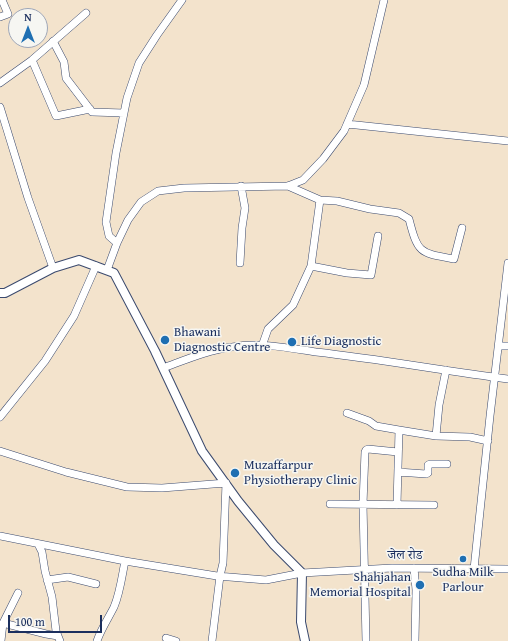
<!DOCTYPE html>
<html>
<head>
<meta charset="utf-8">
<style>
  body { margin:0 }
  #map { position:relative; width:508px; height:641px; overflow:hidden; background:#f3e3cc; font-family:"Gentium Book Plus",serif }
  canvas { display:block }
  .north { position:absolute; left:8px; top:8px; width:40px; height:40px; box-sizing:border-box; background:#f6f6f2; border:1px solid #9ea6b7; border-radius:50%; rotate:0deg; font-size:11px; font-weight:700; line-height:16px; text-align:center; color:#1b2f5e }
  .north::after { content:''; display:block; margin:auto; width:14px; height:18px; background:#1f6fb2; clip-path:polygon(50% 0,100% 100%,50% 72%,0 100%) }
  .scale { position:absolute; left:8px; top:615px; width:94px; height:18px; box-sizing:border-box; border:2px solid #1b2f5e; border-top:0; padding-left:5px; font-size:12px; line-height:14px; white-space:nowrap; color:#1b2f5e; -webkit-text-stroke:3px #f6f6f2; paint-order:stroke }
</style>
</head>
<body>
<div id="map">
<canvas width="508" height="641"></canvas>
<div class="north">N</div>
<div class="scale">100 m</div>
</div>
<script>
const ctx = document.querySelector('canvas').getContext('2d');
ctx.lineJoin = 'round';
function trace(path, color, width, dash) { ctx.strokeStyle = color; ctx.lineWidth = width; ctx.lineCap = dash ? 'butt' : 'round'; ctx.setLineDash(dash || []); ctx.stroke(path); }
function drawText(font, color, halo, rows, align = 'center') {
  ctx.font = font + ' "Gentium Book Plus","Noto Serif Devanagari",serif'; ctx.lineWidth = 3; ctx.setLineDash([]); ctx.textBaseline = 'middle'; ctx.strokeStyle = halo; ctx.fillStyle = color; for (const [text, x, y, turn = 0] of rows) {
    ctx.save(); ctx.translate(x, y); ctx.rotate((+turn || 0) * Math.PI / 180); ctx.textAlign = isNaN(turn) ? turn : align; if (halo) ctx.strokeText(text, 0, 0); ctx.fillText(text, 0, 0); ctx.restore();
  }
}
const minor = new Path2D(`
  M0 17 8 14 2 0
  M53 41 64 62 66 78 92 112 124 113
  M32 60 56 116 90 109
  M0 83 32 60 86 13
  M0 107 28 198 53 268
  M347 124 508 141
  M288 186 320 200 337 201 370 209 399 213 409 219C418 254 420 253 454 259L462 228
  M117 243 109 236 106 222 116 153 127 98 139 63 157 35 182 0
  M240 263 242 228 245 208 241 186
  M311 266 347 273 371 275 378 236
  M107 270 117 243 128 220 141 202 158 191 184 188 288 186 303 180 323 159 344 131 364 85 384 0
  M262 346 268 329 293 305 311 266 320 200
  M499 346H508
  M163 368C185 360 208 350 232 347 260 342 289 348 316 352 380 359 444 371 508 379
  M347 413 369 421 376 426 399 430 436 436 470 437 488 441
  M0 417 45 361 74 316 96 266
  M436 436 439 405 446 370
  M0 451 66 472 127 487 162 488 226 483 223 563 220 576 212 641
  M398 472 426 474 428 473V465L430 464H447
  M330 504 434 505
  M397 505 399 430
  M0 536 125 561 217 576 266 580 302 573 392 568 508 569
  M38 544 42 552 45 571 52 597 56 631 60 641
  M414 568 416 590 415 641
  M474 569 490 416 508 263
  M47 580 68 577 96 584
  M3 623 46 634 58 636
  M166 638 176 641
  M1 641 3 623 18 593
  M97 641C101 629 108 619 114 607 120 593 122 576 125 561
  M366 641 363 504 365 452 366 450 368 449 398 452`);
const major = new Path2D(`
  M0 293H5L53 268 79 260 114 273 155 351 202 451 238 501 274 545 302 573 301 622 305 641`);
trace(minor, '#3b4a6e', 8);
trace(major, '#3b4a6e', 10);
trace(minor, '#fff', 7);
trace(major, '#fff', 8);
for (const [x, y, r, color] of [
  [165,340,5,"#1f6fb2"],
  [292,342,5,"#1f6fb2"],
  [235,473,5,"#1f6fb2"],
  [463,559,4,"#1f6fb2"],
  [420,585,5,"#1f6fb2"]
]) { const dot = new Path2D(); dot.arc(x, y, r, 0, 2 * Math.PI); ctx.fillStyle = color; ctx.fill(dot); trace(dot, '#f6f6f2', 1.5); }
drawText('13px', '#1b2f5e', '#f6f6f2', [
  ["Bhawani",174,333],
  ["Diagnostic Centre",174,348],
  ["Life Diagnostic",301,342],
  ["Muzaffarpur",244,466],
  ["Physiotherapy Clinic",244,481],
  ["Sudha Milk",463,573,"center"],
  ["Parlour",463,588,"center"],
  ["Shahjahan",411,578,"right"],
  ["Memorial Hospital",411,593,"right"]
], 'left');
drawText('13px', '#1b2f5e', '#f6f6f2', [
  ["जेल रोड",405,556]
]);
</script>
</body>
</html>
